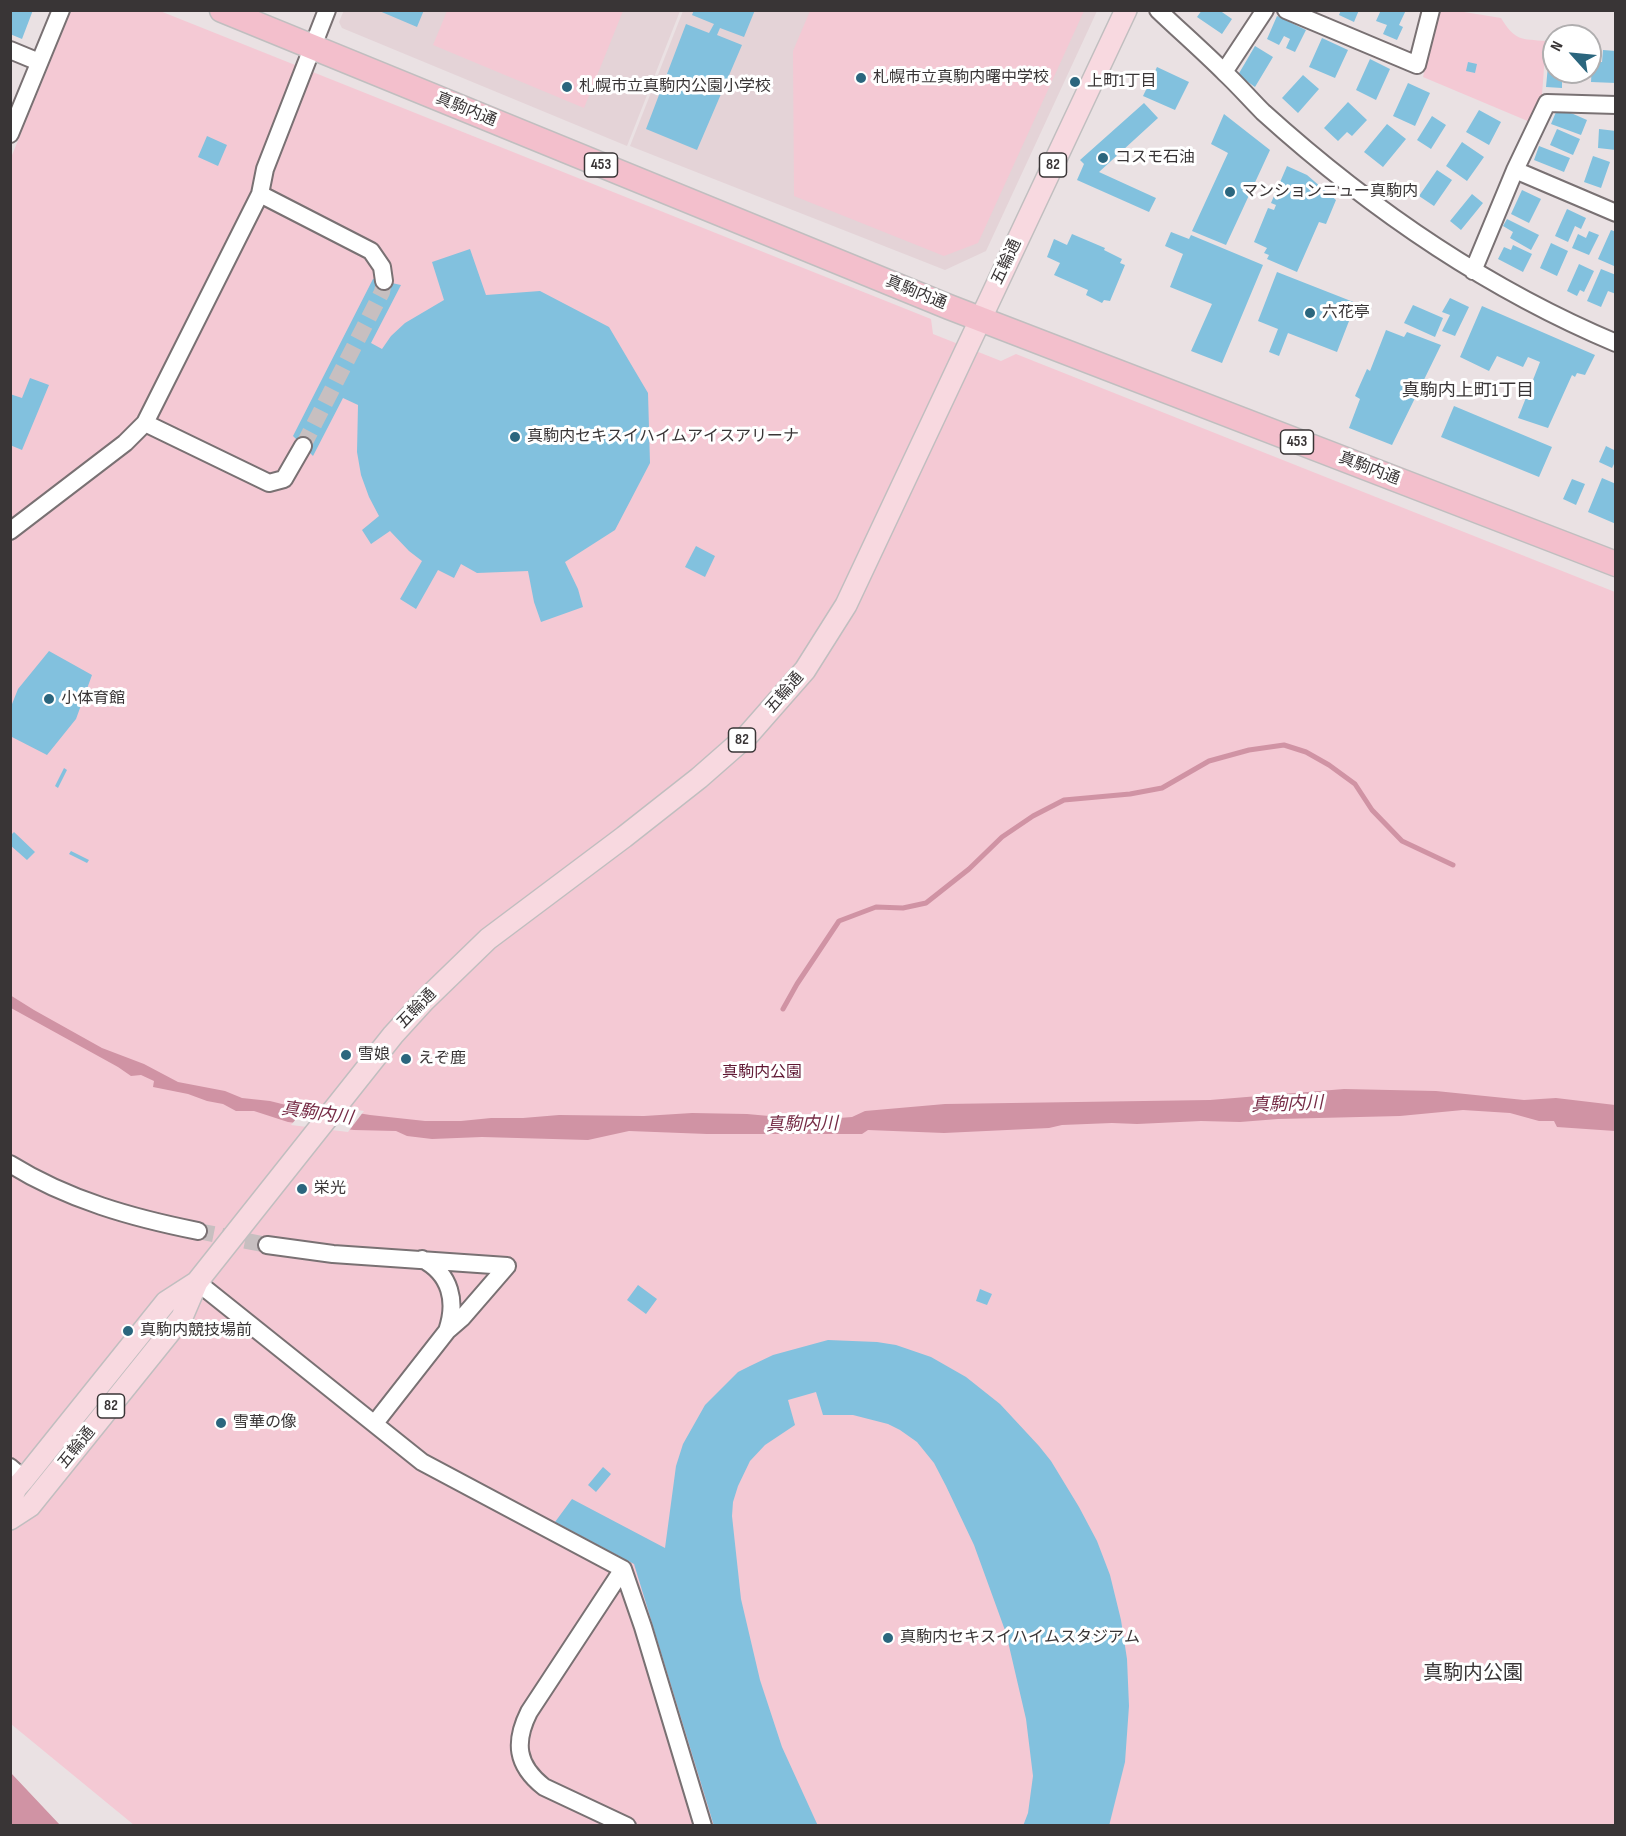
<!DOCTYPE html>
<html>
<head>
<meta charset="utf-8">
<style>
  body { margin:0 }
  #map { position:relative; width:1626px; height:1836px; overflow:hidden; background:#eae1e3; font-family:"Sofia Sans Condensed",sans-serif }
  canvas { display:block }
  .frame { position:absolute; inset:0; border:12px solid #393536; pointer-events:none }
  .north { position:absolute; left:1542px; top:24px; width:60px; height:60px; box-sizing:border-box; background:#fff; border:2px solid #b0aeaf; border-radius:50%; rotate:297deg; font-size:16px; font-weight:700; line-height:24px; text-align:center; color:#393536 }
  .north::after { content:''; display:block; margin:auto; width:21px; height:27px; background:#2b667e; clip-path:polygon(50% 0,100% 100%,50% 72%,0 100%) }
</style>
</head>
<body>
<div id="map">
<canvas width="1626" height="1836"></canvas>
<div class="frame"></div>
<div class="north">N</div>
</div>
<script>
const ctx = document.querySelector('canvas').getContext('2d');
ctx.lineJoin = 'round';
function fill(path, color) { ctx.fillStyle = color; ctx.fill(path, 'evenodd'); }
function trace(path, color, width, dash) { ctx.strokeStyle = color; ctx.lineWidth = width; ctx.lineCap = dash ? 'butt' : 'round'; ctx.setLineDash(dash || []); ctx.stroke(path); }
function drawText(font, color, halo, rows, align = 'center') {
  ctx.font = font + ' "Sofia Sans Condensed","Noto Sans JP",sans-serif'; ctx.lineWidth = 6; ctx.setLineDash([]); ctx.textBaseline = 'middle'; ctx.strokeStyle = halo; ctx.fillStyle = color; for (const [text, x, y, turn = 0] of rows) {
    ctx.save(); ctx.translate(x, y); ctx.rotate((+turn || 0) * Math.PI / 180); ctx.textAlign = isNaN(turn) ? turn : align; if (halo) ctx.strokeText(text, 0, 0); ctx.fillText(text, 0, 0); ctx.restore();
  }
}
fill(new Path2D(`
  M344 10 680 11 627 146 342 28 339 22Z
  M683 11H1097L986 251 945 270 630 146Z`), '#e4d3d7');
fill(new Path2D(`
  M71 11H160L931 319 933 334 1001 361 1016 354 1615 592V1825H134L11 1724 10 160Z
  M447 11V10L623 11 584 108 433 45Z
  M810 11H1084L978 243 944 256 794 196 793 51Z
  M1439 11H1458L1501 18C1515 41 1521 39 1546 41L1542 95 1530 122 1423 77Z`), '#f4c9d4');
fill(new Path2D(`
  M10 995 34 1010 102 1048 144 1064 178 1082 225 1091 242 1098 270 1101 286 1105 293 1100 303 1104 370 1115 425 1121H461L491 1118H523L559 1115 644 1116 692 1113 747 1114 813 1120 852 1117 865 1111 945 1104 1210 1100 1344 1089 1436 1091 1524 1100 1556 1098 1615 1105V1131L1557 1127 1554 1121H1539L1510 1113 1463 1110 1400 1116 1278 1119 1240 1122 1201 1121 1137 1124 1112 1123 1062 1125 1049 1128 944 1133 868 1130 862 1134H707L629 1131 588 1140 482 1137 432 1139 407 1136 396 1131 354 1130 288 1122 254 1111H236L223 1104 207 1101 188 1094 153 1087 154 1081 141 1075 131 1076 118 1067 11 1008Z
  M11 1773 60 1825H11Z`), '#d093a4');
fill(new Path2D(`
  M310 1102 364 1111 348 1132 291 1125Z`), '#eae1e3');
trace(new Path2D(`
  M783 1009 797 984 839 921 876 907 903 908 926 903 969 869 1002 837 1033 816 1064 800 1130 794 1162 788 1209 761 1249 750 1284 745 1306 752 1329 765 1355 784 1372 810 1402 841 1453 865`), '#d093a4', 5);
fill(new Path2D(`
  M10 10H33L22 39 10 34Z
  M377 10H424L417 27Z
  M694 10H755L744 37 720 28 717 35 742 45 697 150 646 129 686 24 709 33 714 24 692 15Z
  M1202 10H1219L1232 19 1222 34 1197 17Z
  M1341 10H1359L1354 22 1339 15Z
  M1381 10H1406L1399 25 1403 27 1397 40 1383 34 1387 25 1376 21Z
  M1277 16 1306 30 1295 52 1286 48 1290 39 1284 36 1279 45 1267 39Z
  M1322 38 1348 50 1335 78 1309 67Z
  M1550 44H1554V72H1571V81L1562 80V88L1546 87Z
  M1255 46 1273 57 1255 87 1238 75Z
  M1603 50 1616 51V83L1591 82 1592 62H1602Z
  M1370 59 1390 69 1376 100 1356 90Z
  M1468 62 1477 64 1475 73 1466 71Z
  M1157 67 1189 82 1175 110 1143 96Z
  M1303 75 1319 89 1298 113 1282 98Z
  M1408 83 1430 93 1415 126 1393 116Z
  M1348 102 1367 120 1352 136 1347 132 1338 141 1324 128Z
  M1144 103 1158 118 1099 172 1156 198 1149 212 1077 180 1084 164 1080 160Z
  M1479 110 1501 122 1489 145 1466 132Z
  M1556 112 1571 113 1587 120 1581 135 1551 124Z
  M1224 114 1270 150 1226 245 1192 231 1228 153 1211 144Z
  M1432 116 1446 125 1431 149 1417 140Z
  M1387 124 1406 139 1383 167 1364 152Z
  M1557 129 1580 139 1573 155 1550 145Z
  M1599 129 1616 131V150L1598 148Z
  M207 136 227 145 218 166 198 157Z
  M1462 142 1484 157 1467 181 1446 166Z
  M1539 146 1570 158 1564 172 1534 160Z
  M1593 156 1610 162 1601 188 1584 182Z
  M1287 166 1307 175 1336 200 1326 224 1319 222 1297 272 1267 259 1269 255 1264 253 1267 248 1254 242 1268 208 1274 210 1276 205 1271 203Z
  M1437 170 1452 180 1434 206 1419 196Z
  M1522 190 1541 199 1529 223 1511 214Z
  M1472 194 1483 203 1461 230 1450 221Z
  M1567 209 1586 218 1581 229 1575 226 1568 242 1555 236Z
  M1507 219 1539 235 1531 250 1510 238 1513 232 1503 226Z
  M1611 230 1616 232 1614 266 1598 259Z
  M1589 231 1599 235 1589 255 1572 248 1578 234 1586 238Z
  M1171 232 1189 239 1191 235 1263 265 1222 363 1191 351 1212 304 1170 287 1183 254 1165 246Z
  M1072 234 1105 248 1104 250 1122 259 1120 263 1125 265 1110 301 1104 300 1102 303 1086 295 1088 290 1054 275 1060 263 1047 257 1054 239 1067 245Z
  M1551 243 1568 251 1557 276 1540 268Z
  M1513 245 1532 254 1523 272 1498 259 1504 247 1511 250Z
  M470 249 486 295 540 291 609 327 648 393 650 463 615 530 565 562 578 589 583 607 541 622 534 602 528 571 477 573 461 564 454 578 438 570 416 609 400 599 422 561 409 551 390 531 371 544 362 530 379 516 369 497 361 475 357 452 358 405 343 398 313 456 293 436 373 279 401 285 371 343 382 349 391 336 405 323 444 300 432 262Z
  M1579 264 1594 271 1584 292 1580 290 1577 296 1567 291Z
  M1601 269 1616 275V294L1608 291 1601 307 1587 301Z
  M1277 272 1356 303 1337 352 1288 333 1279 356 1269 352 1278 329 1258 321Z
  M1450 298 1469 307 1455 336 1442 331 1450 315 1442 312Z
  M1413 305 1443 318 1435 337 1404 323Z
  M1482 306 1595 355 1585 375 1577 373 1575 377 1572 375 1548 428 1518 418 1540 362 1528 357 1523 367 1497 356 1489 371 1460 357Z
  M1386 330 1404 337 1407 332 1441 345 1392 445 1349 428 1360 399 1355 396 1367 369 1370 371Z
  M30 378 49 385 22 450 10 445 12 421H10V394L22 398Z
  M1454 406 1552 447 1539 477 1441 437Z
  M1606 446 1616 451V460L1612 468 1599 462Z
  M1602 478 1616 484V524L1588 512Z
  M1572 479 1585 484 1576 505 1563 499Z
  M696 546 715 556 705 577 685 567Z
  M49 651 92 675 76 719 47 755 10 736V709L18 689Z
  M64 768 67 770 58 788 55 786Z
  M14 832 35 852 27 860 10 845V836Z
  M71 851 89 860 87 863 69 854Z
  M638 1285 657 1299 646 1314 627 1300Z
  M980 1289 992 1294 987 1305 976 1301Z
  M828 1340 877 1342 896 1345 931 1357 966 1377 1000 1404 1039 1446 1051 1461 1079 1507 1097 1541 1110 1575 1121 1620 1127 1659 1129 1706 1125 1762 1109 1826H1023L1028 1813 1033 1776 1026 1719 1006 1633 974 1545 946 1486 934 1463 917 1442 900 1430 888 1424 853 1415H823L816 1392 788 1400 795 1425 765 1445 750 1461 738 1486 733 1502 732 1516 741 1599 760 1680 782 1747 818 1826H714L634 1564 555 1522 572 1499 665 1548 676 1466 683 1444 705 1405 738 1372 750 1366 773 1355Z
  M603 1467 611 1474 596 1492 588 1485Z`), '#82c1de');
trace(new Path2D(`
  M303 446 382 292 384 281
  M198 1231 267 1245`), '#c7bfc0', 16, [16, 8]);
const minor = new Path2D(`
  M1158 10C1180 31 1203 51 1225 73 1238 85 1250 99 1263 112 1368 207 1485 288 1616 343
  M1286 10 1417 65 1431 10
  M10 50 39 62
  M1224 72 1265 10
  M10 134 61 10
  M1515 170 1616 213
  M260 194 371 251 382 267 384 281
  M1473 271 1515 170 1547 103 1616 105
  M145 423 269 483 284 479 303 446
  M10 531 125 443 145 423 260 194 265 169 327 10
  M10 1164C68 1200 133 1218 198 1231
  M267 1245 333 1254 507 1266
  M422 1259C451 1274 457 1302 447 1331
  M197 1282 422 1462 623 1569 643 1627 703 1826
  M375 1423 447 1331 462 1318 507 1266
  M10 1467 24 1479
  M623 1569 529 1712C514 1742 516 1765 544 1787L627 1826`);
const major = new Path2D(`
  M10 1502 16 1488 24 1479 166 1302 197 1282
  M10 1519 30 1506 182 1317 197 1282 393 1035 424 1001 488 939 624 837 699 778 748 735 805 670 846 605 1126 10`);
const highway = new Path2D(`
  M222 10 949 307 1616 564`);
trace(minor, '#797173', 20);
trace(major, '#c0bebf', 24);
trace(highway, '#c0bebf', 27);
trace(minor, '#fff', 16);
trace(major, '#f8d9e0', 21);
trace(highway, '#f3bfcc', 24);
for (const [x, y, r, color] of [
  [861,78,6,"#2b667e"],
  [1075,82,6,"#2b667e"],
  [567,87,6,"#2b667e"],
  [1103,158,6,"#2b667e"],
  [1230,192,6,"#2b667e"],
  [1310,313,6,"#2b667e"],
  [515,437,6,"#2b667e"],
  [49,699,6,"#2b667e"],
  [346,1055,6,"#2b667e"],
  [406,1059,6,"#2b667e"],
  [302,1189,6,"#2b667e"],
  [128,1331,6,"#2b667e"],
  [221,1423,6,"#2b667e"],
  [888,1638,6,"#2b667e"]
]) { const dot = new Path2D(); dot.arc(x, y, r, 0, 2 * Math.PI); ctx.fillStyle = color; ctx.fill(dot); trace(dot, '#fff', 2); }
for (const [x, y, w] of [
  [601,165,33],
  [1053,165,27],
  [1297,442,33],
  [742,740,27],
  [111,1406,27]
]) { const box = new Path2D(); box.roundRect(x - w / 2, y - 12, w, 24, 4.5); ctx.fillStyle = '#fff'; ctx.fill(box); trace(box, '#393536', 1.5); }
drawText('bold 15px', '#393536', null, [
  ["453",601,165],
  ["82",1053,165],
  ["453",1297,442],
  ["82",742,740],
  ["82",111,1406]
]);
drawText('16px', '#393536', '#fff', [
  ["札幌市立真駒内曙中学校",873,78],
  ["上町1丁目",1087,82],
  ["札幌市立真駒内公園小学校",579,87],
  ["コスモ石油",1115,158],
  ["マンションニュー真駒内",1242,192],
  ["六花亭",1322,313],
  ["真駒内セキスイハイムアイスアリーナ",527,437],
  ["小体育館",61,699],
  ["雪娘",358,1055],
  ["えぞ鹿",418,1059],
  ["栄光",314,1189],
  ["真駒内競技場前",140,1331],
  ["雪華の像",233,1423],
  ["真駒内セキスイハイムスタジアム",900,1638]
], 'left');
drawText('16px', '#393536', '#fff', [
  ["真駒内通",466,110,22],
  ["五輪通",1007,262,-65],
  ["真駒内通",916,293,22],
  ["真駒内通",1369,469,21],
  ["五輪通",785,693,-49],
  ["五輪通",417,1009,-46],
  ["五輪通",77,1448,-51]
]);
drawText('16px', '#5f1733', '#fff', [
  ["真駒内公園",762,1073]
]);
drawText('18px', '#393536', '#fff', [
  ["真駒内上町1丁目",1468,391]
]);
drawText('italic 18px', '#762c46', '#fff', [
  ["真駒内川",1287,1105,-2],
  ["真駒内川",317,1114,8],
  ["真駒内川",802,1125,-1]
]);
drawText('20px', '#393536', '#fff', [
  ["真駒内公園",1473,1674]
]);
</script>
</body>
</html>
